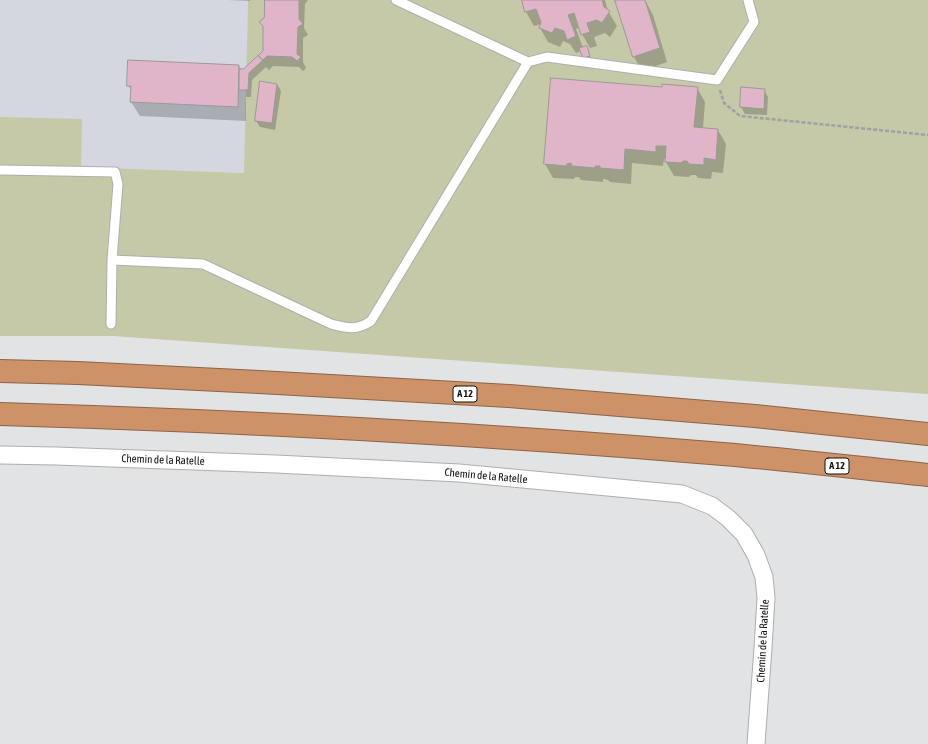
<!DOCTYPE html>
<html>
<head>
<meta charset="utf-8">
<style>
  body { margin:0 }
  canvas { display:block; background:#e2e3e4 }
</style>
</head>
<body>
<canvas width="928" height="744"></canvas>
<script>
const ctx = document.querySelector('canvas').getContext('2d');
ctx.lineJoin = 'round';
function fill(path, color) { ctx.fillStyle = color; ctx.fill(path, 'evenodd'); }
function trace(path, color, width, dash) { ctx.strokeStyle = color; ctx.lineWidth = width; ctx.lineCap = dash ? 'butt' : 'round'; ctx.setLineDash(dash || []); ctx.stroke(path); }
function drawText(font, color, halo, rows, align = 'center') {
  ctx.font = font + ' "Asap Condensed",sans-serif'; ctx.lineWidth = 3; ctx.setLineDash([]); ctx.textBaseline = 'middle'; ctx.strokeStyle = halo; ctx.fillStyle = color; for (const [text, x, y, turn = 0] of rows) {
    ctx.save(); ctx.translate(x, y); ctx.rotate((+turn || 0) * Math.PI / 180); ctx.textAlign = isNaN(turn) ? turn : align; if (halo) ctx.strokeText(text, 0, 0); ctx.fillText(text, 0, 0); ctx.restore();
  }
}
fill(new Path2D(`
  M0 0H248L245 173 108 168 0 167Z`), '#d5d7e0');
fill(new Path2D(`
  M248 0H928V394L113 336H0V117L82 119 81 169 108 168 244 173Z`), '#c5c9a8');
fill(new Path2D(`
  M227 0H250V1Z
  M266 0H308L305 4 304 28 308 35 303 38V62L306 68 303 71 299 67 273 66 269 70 266 67 252 80 251 97H246V121L140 116 131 102 132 92 128 85 239 66 242 70 264 52V29L261 22 265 18Z
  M523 0H605L608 11 617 26 610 37 605 33 594 37 597 46 590 48 582 34 580 27 576 29 583 48 588 50 591 59 585 61 582 51 576 53 570 44 563 41 560 47 548 42 540 28 541 24 534 26 526 12Z
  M616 0H645L653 15 667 62 642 71 634 57Z
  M277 84 281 91 275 130 260 127 256 121Z
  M663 88H697L705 102 703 128 718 130 726 144 723 173 712 172 711 179 698 178 696 175H691L689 177 674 176 666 162 667 159H664L663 166 632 163 631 184 610 182 608 180 603 179V182L581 180 579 177H575L574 179 553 178 545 164Z
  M764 90 768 97 767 115 745 114 741 107Z`), '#0003');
const building = new Path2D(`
  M265 0H299V19L303 24 298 27 297 54 301 57 297 61 292 57 267 56 263 60 258 56 263 51V26L259 22 264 18Z
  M522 0H602L604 7 610 11 602 23 597 20 587 23 590 32 581 35 574 13 568 15 576 36 567 40 564 31 555 28 552 33 539 28 541 22 536 9 525 12Z
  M615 0H645L660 48 633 57Z
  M587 46 590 56 583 58 579 48Z
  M258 56 263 60 249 73 248 90H239V69H243Z
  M128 60 239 65 238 107 130 102 131 86H127Z
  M551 78 662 87V84L698 87 694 127 718 129 716 160 704 158V165L689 164 687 161H683L681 163 665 162 666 146H656V152L625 149 624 170 600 168V166H595V168L572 166 571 163 567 164 566 166 544 164Z
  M260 81 277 84 272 123 255 121Z
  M741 87 765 89 764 109 740 107Z`);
fill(building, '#e1b5c8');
trace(building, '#9b9999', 1);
const service = new Path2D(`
  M396 0 528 62 547 57 717 80 754 22 748 0
  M0 170 115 172 118 184 112 260 111 324
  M112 260 203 264 331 324C347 328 356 331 371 321L528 62`);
const minor = new Path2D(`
  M0 455 56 456 276 464 459 473 682 494 712 506 728 518 744 534 756 555 764 577 766 598 763 648 756 744`);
const motorway = new Path2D(`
  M0 371 78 373 259 382 509 396 755 416 928 434
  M0 414C241 421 483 434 723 454 792 460 860 468 928 475`);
trace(service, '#adaeaf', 11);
trace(minor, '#adaeaf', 19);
trace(motorway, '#8b644a', 24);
trace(new Path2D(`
  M720 90 724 103 740 116 928 135`), '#9fa0a1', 2.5, [4, 2]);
trace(service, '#fff', 9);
trace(minor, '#fff', 17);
trace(motorway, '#ce9269', 22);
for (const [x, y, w] of [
  [465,394,24],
  [837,466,24]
]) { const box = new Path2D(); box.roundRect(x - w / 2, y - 8, w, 16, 3); ctx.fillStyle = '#fff'; ctx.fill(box); trace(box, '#0f1010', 1); }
drawText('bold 10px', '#0f1010', null, [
  ["A 12",465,394],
  ["A 12",837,466]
]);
drawText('11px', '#0f1010', '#fff', [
  ["Chemin de la Ratelle",163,460,2],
  ["Chemin de la Ratelle",486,476,5],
  ["Chemin de la Ratelle",763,641,-87]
]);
</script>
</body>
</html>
